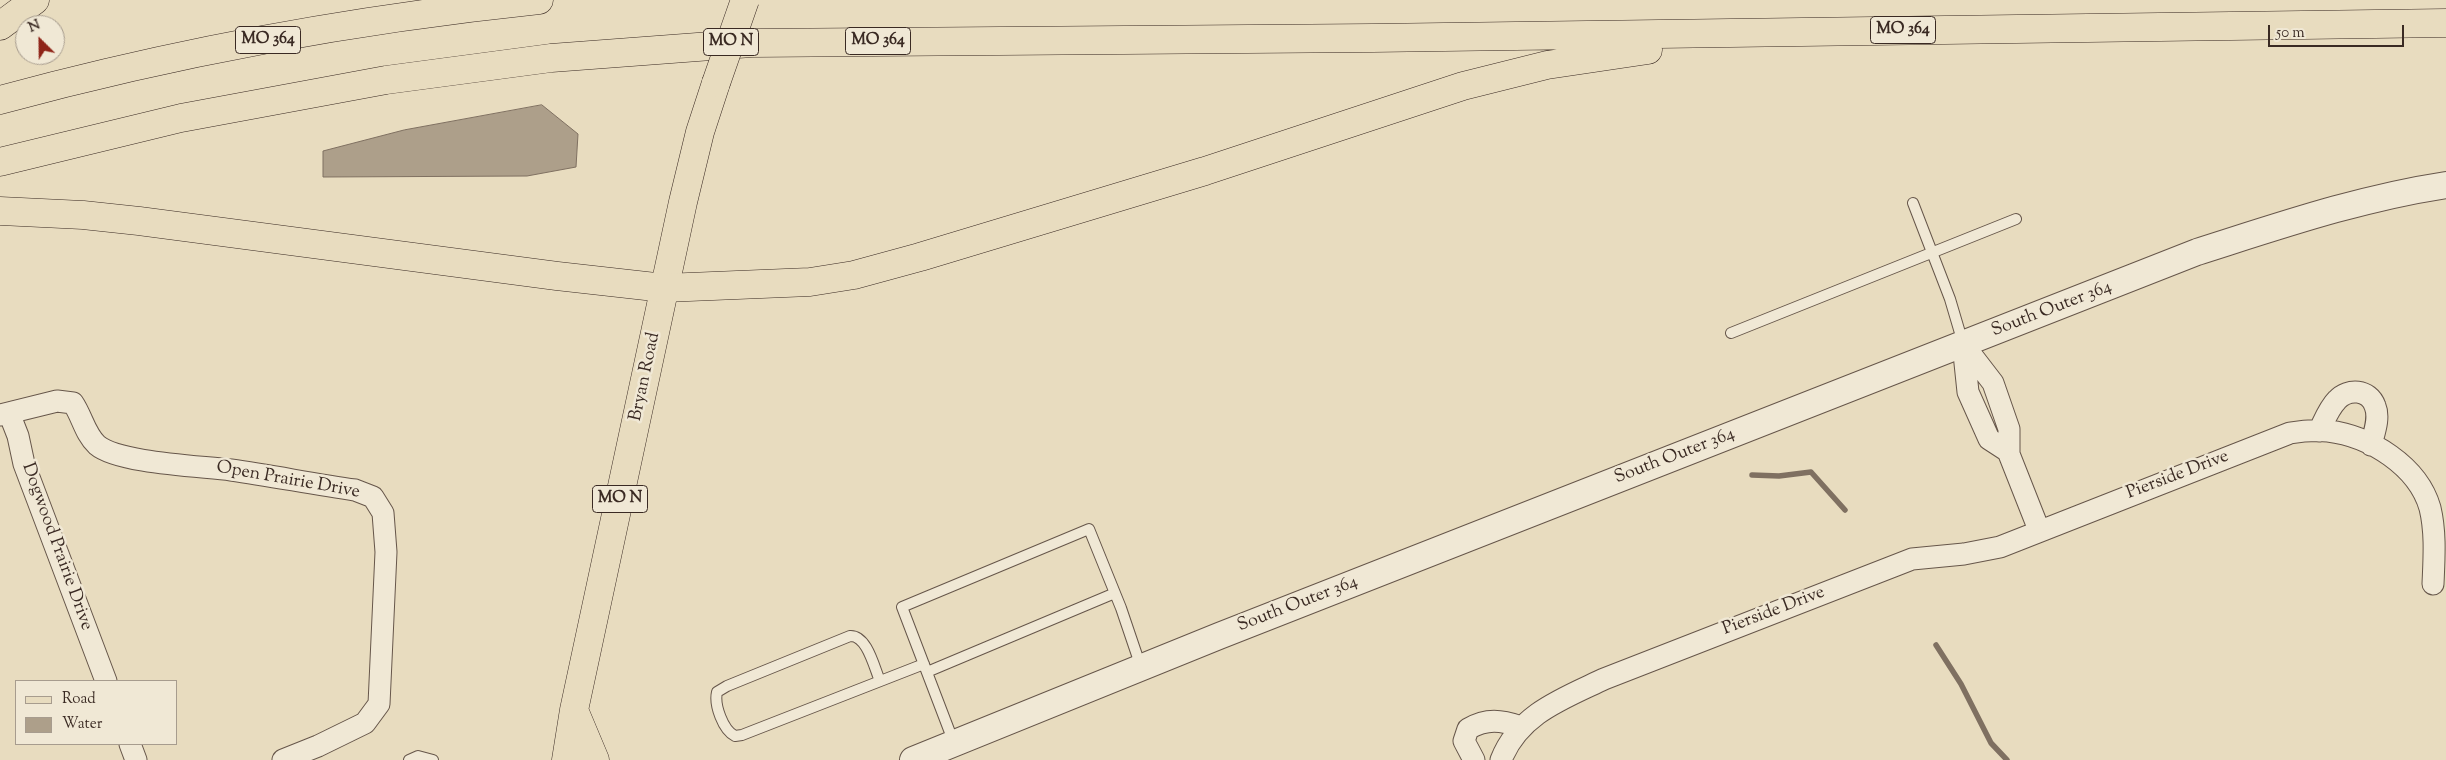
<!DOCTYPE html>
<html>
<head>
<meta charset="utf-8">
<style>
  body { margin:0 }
  #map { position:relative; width:2446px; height:760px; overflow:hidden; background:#e8dcbf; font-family:"Sorts Mill Goudy",serif }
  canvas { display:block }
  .legend { position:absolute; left:15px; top:680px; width:162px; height:65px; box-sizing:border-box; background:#f0e8d5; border:1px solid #a79c8e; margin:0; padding:6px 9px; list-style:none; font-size:15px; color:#3a2a23 }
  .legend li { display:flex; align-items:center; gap:10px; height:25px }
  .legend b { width:25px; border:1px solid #a79c8e }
  .north { position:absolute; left:15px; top:15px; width:50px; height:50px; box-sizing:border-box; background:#f0e8d5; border:1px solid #a79c8e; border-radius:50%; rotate:337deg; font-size:14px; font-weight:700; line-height:20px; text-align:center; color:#3a2a23 }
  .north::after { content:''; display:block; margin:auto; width:18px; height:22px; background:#8f2418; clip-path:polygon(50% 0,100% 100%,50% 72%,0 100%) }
  .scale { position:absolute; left:2268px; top:25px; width:136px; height:22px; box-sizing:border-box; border:2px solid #3a2a23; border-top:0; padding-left:6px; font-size:15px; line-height:18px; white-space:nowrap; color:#3a2a23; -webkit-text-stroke:4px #f0e8d5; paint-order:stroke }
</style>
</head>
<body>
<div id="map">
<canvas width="2446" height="760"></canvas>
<ul class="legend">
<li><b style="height:6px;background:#e8dcbf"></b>Road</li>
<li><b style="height:14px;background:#ad9f8a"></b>Water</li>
</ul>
<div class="north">N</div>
<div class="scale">50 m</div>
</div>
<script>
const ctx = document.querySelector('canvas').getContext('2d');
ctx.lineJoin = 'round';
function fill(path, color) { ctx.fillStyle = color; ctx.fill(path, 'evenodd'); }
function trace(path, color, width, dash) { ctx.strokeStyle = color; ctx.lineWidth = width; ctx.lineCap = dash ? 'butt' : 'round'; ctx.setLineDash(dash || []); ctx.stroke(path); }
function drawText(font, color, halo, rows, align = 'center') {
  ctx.font = font + ' "Sorts Mill Goudy",serif'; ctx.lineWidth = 5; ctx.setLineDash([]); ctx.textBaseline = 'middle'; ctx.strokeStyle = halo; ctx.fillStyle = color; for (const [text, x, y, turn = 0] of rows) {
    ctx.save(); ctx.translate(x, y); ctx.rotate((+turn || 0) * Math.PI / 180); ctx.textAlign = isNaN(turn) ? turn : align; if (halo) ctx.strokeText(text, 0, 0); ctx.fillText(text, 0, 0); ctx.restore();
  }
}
const water = new Path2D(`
  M542 105 578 134 576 167 527 176 323 177V151L404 130Z`);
fill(water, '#ad9f8a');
trace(water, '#7f7061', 1);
trace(new Path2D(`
  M1752 475 1779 476 1811 472 1845 510
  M1936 645 1961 684 1991 743 2007 760`), '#7f7061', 5.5);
const service = new Path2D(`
  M1913 203 1950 299 1963 343
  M1731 333 2016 219
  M927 672 1115 593
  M880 681C874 667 867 635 850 636L727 686 717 692C714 705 723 730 735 736L742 735 924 664
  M954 743 902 607 1089 529 1121 608 1141 667
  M409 760 418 756 433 760`);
const minor = new Path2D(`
  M1963 344 1993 383 2009 429V454L2039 530
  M1963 344 1968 392 1989 439 2009 452
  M9 413 18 436 24 464 106 681
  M0 415 57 401 73 403C82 416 85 434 97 445 118 463 200 466 231 470 272 476 314 484 355 490L373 497 383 513 386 552 379 704 365 723 318 746 283 760
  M2319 431C2324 421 2329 408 2337 400 2348 388 2369 389 2375 406 2380 418 2374 433 2371 445
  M130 744 136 760
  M1474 760 1464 741 1468 729C1487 718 1501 720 1521 727
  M1501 760C1519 714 1562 699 1604 679L1912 559 1964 554 2000 547 2290 433C2302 431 2315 430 2328 431 2370 436 2418 466 2430 508 2436 533 2434 559 2433 584`);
const tertiary = new Path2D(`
  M913 760 1219 636 2197 252C2279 226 2360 198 2446 185`);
const primary = new Path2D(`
  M574 710 595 760
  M566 760 574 710 683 202 700 132 716 83`);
const motorway = new Path2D(`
  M0 26 35 0
  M0 100C176 52 357 19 539 0
  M0 162 181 118 386 80 551 58 751 43 1372 38 2446 23
  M0 211 83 215 139 221 557 276 664 288 810 282 854 275 920 257 1205 171 1463 86 1547 65 1648 50`);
trace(service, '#66564a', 12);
trace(minor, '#66564a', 23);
trace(tertiary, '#66564a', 28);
trace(primary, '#3a2a23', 29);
trace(motorway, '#3a2a23', 29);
trace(service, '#f0e8d5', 10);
trace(minor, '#f0e8d5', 21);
trace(tertiary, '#f0e8d5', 26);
trace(primary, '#e8dcbf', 28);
trace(motorway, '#e8dcbf', 28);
const primaryBridge = new Path2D(`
  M716 83 745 0`);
trace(primaryBridge, '#3a2a23', 29, []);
trace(primaryBridge, '#e8dcbf', 28);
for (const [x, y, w] of [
  [1903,30,65],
  [268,40,65],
  [878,41,65],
  [731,42,55],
  [620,499,55]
]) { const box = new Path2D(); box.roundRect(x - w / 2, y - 13.5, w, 27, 4); ctx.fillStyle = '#f0e8d5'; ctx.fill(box); trace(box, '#3a2a23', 1); }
drawText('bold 16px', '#3a2a23', null, [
  ["MO 364",1903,30],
  ["MO 364",268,40],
  ["MO 364",878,41],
  ["MO N",731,42],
  ["MO N",620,499]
]);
drawText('18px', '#3a2a23', '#f0e8d5', [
  ["South Outer 364",2052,310,-21],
  ["Bryan Road",646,377,-78],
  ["South Outer 364",1675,457,-21],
  ["Pierside Drive",2178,476,-21],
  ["Open Prairie Drive",288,481,10],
  ["Dogwood Prairie Drive",56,547,70],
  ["South Outer 364",1298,605,-21],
  ["Pierside Drive",1774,612,-21]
]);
</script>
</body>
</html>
